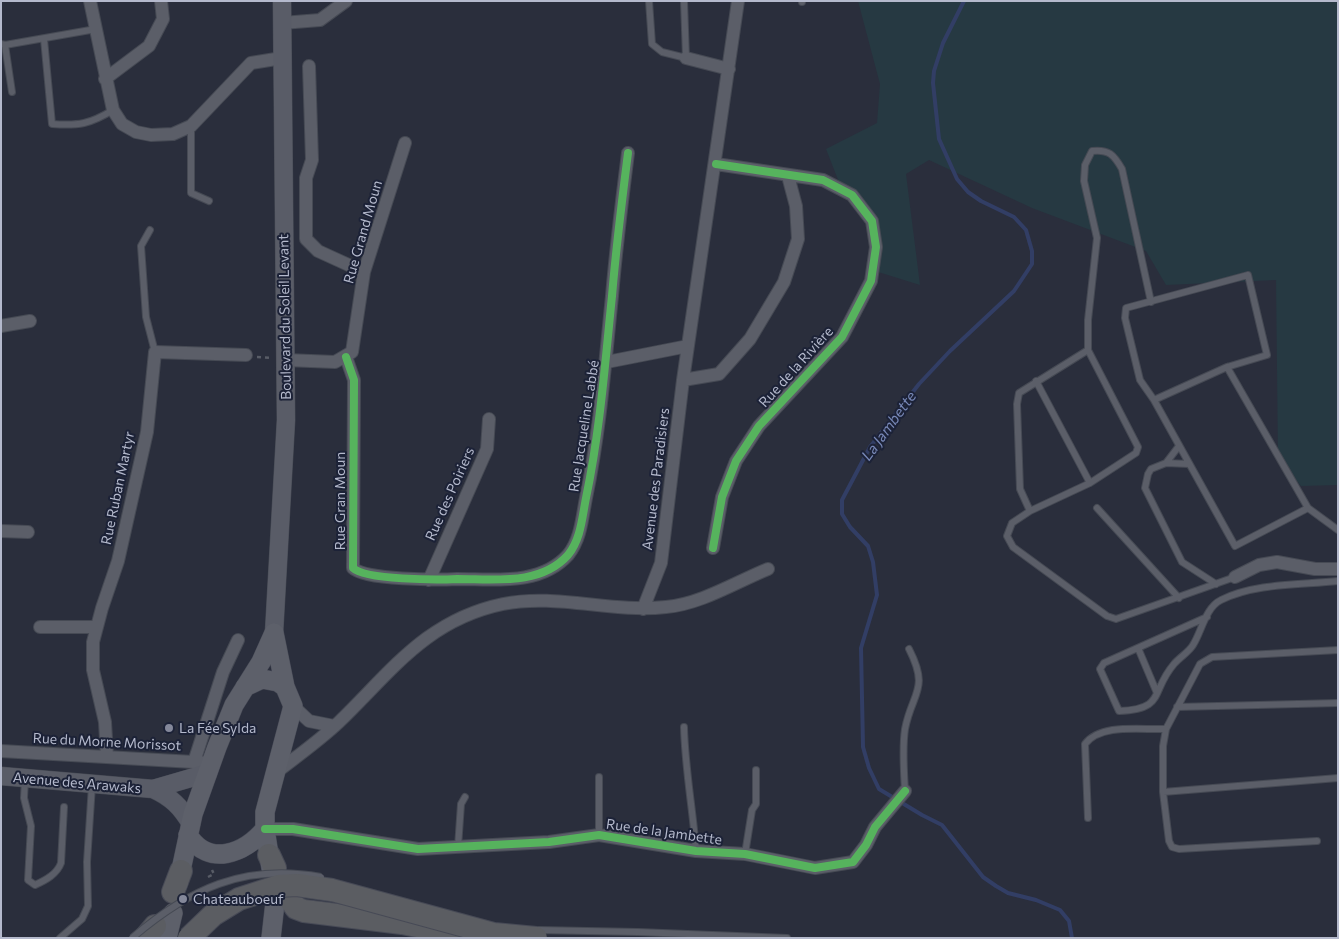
<!DOCTYPE html>
<html>
<head>
<meta charset="utf-8">
<style>
  body { margin:0 }
  #map { position:relative; width:1339px; height:939px; overflow:hidden; background:#2a2e3c; font-family:Commissioner,sans-serif }
  canvas { display:block }
  .frame { position:absolute; inset:0; border:2px solid #b4b9cc; pointer-events:none }
</style>
</head>
<body>
<div id="map">
<canvas width="1339" height="939"></canvas>
<div class="frame"></div>
</div>
<script>
const ctx = document.querySelector('canvas').getContext('2d');
ctx.lineJoin = 'round';
function fill(path, color) { ctx.fillStyle = color; ctx.fill(path, 'evenodd'); }
function trace(path, color, width, dash) { ctx.strokeStyle = color; ctx.lineWidth = width; ctx.lineCap = dash ? 'butt' : 'round'; ctx.setLineDash(dash || []); ctx.stroke(path); }
function drawText(font, color, halo, rows, align = 'center') {
  ctx.font = font + ' Commissioner,sans-serif'; ctx.lineWidth = 4; ctx.setLineDash([]); ctx.textBaseline = 'middle'; ctx.strokeStyle = halo; ctx.fillStyle = color; for (const [text, x, y, turn = 0] of rows) {
    ctx.save(); ctx.translate(x, y); ctx.rotate((+turn || 0) * Math.PI / 180); ctx.textAlign = isNaN(turn) ? turn : align; if (halo) ctx.strokeText(text, 0, 0); ctx.fillText(text, 0, 0); ctx.restore();
  }
}
fill(new Path2D(`
  M858 1H1338V485L1301 486 1278 458 1276 280 1166 285 1146 251 1032 208 929 160 906 174 920 285 875 271 878 217 842 190 826 149 877 123 880 84Z`), '#263942');
trace(new Path2D(`
  M964 1 943 43 934 71 933 83 939 139 957 179 968 192 981 201 1014 217 1026 230 1032 251V264L1014 291 950 351 919 384 870 447 842 500V514L850 527 868 546 873 562 877 595 861 648 863 747 869 768 879 789 922 815 942 825 983 877 996 886 1008 893 1036 900 1060 910 1069 921 1072 938`), '#323e65', 4);
const lane = new Path2D(`
  M649 1 652 44 662 52 686 58 684 1
  M802 2V1
  M44 39 52 124C79 126 90 124 113 110
  M1 44 5 45 96 29
  M5 45 12 92
  M191 126V193L209 201
  M150 230 141 246 146 317 155 352
  M1088 350 1019 393 1017 404 1020 489 1030 511 1012 523 1007 536 1013 547 1107 616 1116 619 1235 577
  M1227 367 1308 508 1338 530
  M1036 381 1090 483
  M1154 400 1227 367 1267 355 1248 275 1126 308 1125 318 1140 380 1154 400 1235 546 1308 508
  M1179 446 1166 463 1151 469 1148 474 1145 488 1182 562 1216 584
  M1166 463 1189 464
  M1097 508 1179 598
  M1030 511 1090 483 1136 453 1138 447 1088 350V320L1097 238 1084 181 1085 165 1092 151C1109 149 1114 155 1122 169L1151 302
  M1207 617 1104 663 1100 669 1119 711C1166 709 1150 692 1174 664 1180 657 1189 652 1193 645 1202 631 1205 608 1221 600 1255 583 1300 585 1338 581
  M1138 648 1157 693
  M1177 707 1338 703
  M684 727C685 769 693 810 696 851
  M599 777V835
  M25 779 24 798 31 826 28 880 35 885C46 880 57 874 61 863L64 807
  M905 791C904 772 902 749 905 729 912 692 930 690 909 649
  M1163 792 1338 778
  M1088 818 1085 744C1101 723 1141 730 1166 729
  M1317 841 1179 849 1172 847 1169 841 1163 792V746L1166 729 1200 664 1212 657 1338 650
  M458 847 461 804 465 797
  M745 854 752 810 756 804V770
  M638 932 787 938
  M60 938 82 919 88 906 87 862 92 785`);
const street = new Path2D(`
  M90 1 113 110 122 124 136 132 151 135 173 134 191 126 251 63 282 58
  M282 23 320 20 346 1
  M686 58 729 69
  M309 66 312 160 306 178V239L318 251 364 272
  M105 79 149 46 163 19 161 1
  M1 326 30 321
  M346 357 354 380 353 568C365 580 438 580 457 579 494 579 540 586 568 555 581 539 582 518 586 498 600 431 605 364 612 296 616 248 622 200 628 153
  M286 360 335 362 352 352 364 272 405 143
  M607 362 688 346
  M683 380 719 374 750 339 784 282 798 239 796 206 788 176
  M1 531 28 532
  M713 548 722 497 736 461 759 426 842 337 871 281 876 247 872 221 852 195 823 180 716 164
  M1235 577 1259 565 1277 562 1315 569H1338
  M429 580 487 449 489 419
  M643 609 661 563 683 380 738 1
  M40 627H96
  M293 706 309 721 334 726
  M1 751 211 763
  M107 756 105 722 93 670V642L102 608 118 561 147 432 155 352 246 355
  M194 762 223 672 238 640
  M274 774C296 757 319 741 339 722 391 672 426 620 503 604 556 593 611 613 666 607 701 604 736 582 768 569
  M265 829H293L418 849 549 842 599 835 696 851 745 854 815 868 853 862 866 845 875 827 905 791`);
const secondary = new Path2D(`
  M274 633 286 420 282 1
  M1 776 153 789 208 773
  M153 789C171 797 181 807 191 824`);
const primary = new Path2D(`
  M274 633 285 687
  M245 687 262 679 278 682 285 687 293 706 265 812V829L271 868
  M188 835C209 868 245 853 265 829
  M178 884 193 814 217 747 234 705 261 662 274 633
  M167 938 173 913
  M271 938 276 894`);
const highway = new Path2D(`
  M269 855 275 868
  M173 892 181 871
  M286 893 296 908 304 911 402 923 464 935
  M145 938 155 926`);
trace(lane, '#464a54', 8);
trace(street, '#464a54', 14);
trace(secondary, '#464a54', 19);
trace(primary, '#484b57', 20);
trace(highway, '#474a56', 24);
trace(new Path2D(`
  M257 357 272 358
  M208 877 214 874 212 870`), '#585c66', 2.5, [4, 4]);
trace(lane, '#5b5e68', 6);
trace(street, '#5b5e68', 12);
trace(secondary, '#595c67', 18);
trace(primary, '#5d606a', 19);
trace(highway, '#5b5d62', 22);
const laneBridge = new Path2D(`
  M537 930 638 932
  M132 938C189 889 244 863 321 877`);
const highwayBridge = new Path2D(`
  M189 938 213 915 239 899 279 886 297 885 332 890 494 934 536 938`);
trace(laneBridge, '#464a54', 8, []);
trace(highwayBridge, '#474a56', 24, []);
trace(laneBridge, '#5b5e68', 6);
trace(highwayBridge, '#5b5d62', 22);
trace(new Path2D(`
  M346 357 354 380 353 568C365 580 438 580 457 579 494 579 540 586 568 555 581 539 582 518 586 498 600 431 605 364 612 296 616 248 622 200 628 153
  M713 548 722 497 736 461 759 426 842 337 871 281 876 247 872 221 852 195 823 180 716 164
  M265 829H293L418 849 549 842 599 835 696 851 745 854 815 868 853 862 866 845 875 827 905 791`), '#56b35d', 8);
for (const [x, y, r, color] of [
  [169,728,5,"#84889a"],
  [183,899,5,"#84889a"]
]) { const dot = new Path2D(); dot.arc(x, y, r, 0, 2 * Math.PI); ctx.fillStyle = color; ctx.fill(dot); trace(dot, '#1c2237', 2); }
drawText('14px', '#b4b9cc', '#1c2237', [
  ["Rue Grand Moun",363,232,-74],
  ["Boulevard du Soleil Levant",285,317,-91],
  ["Rue de la Rivière",796,367,-48],
  ["Rue Jacqueline Labbé",584,426,-81],
  ["Avenue des Paradisiers",656,479,-83],
  ["Rue Ruban Martyr",118,488,-78],
  ["Rue des Poiriers",450,494,-66],
  ["Rue Gran Moun",340,501,-90],
  ["Rue du Morne Morissot",107,742,3],
  ["Avenue des Arawaks",77,783,5],
  ["Rue de la Jambette",664,832,8]
]);
drawText('14px', '#b4b9cc', '#1c2237', [
  ["La Fée Sylda",179,728],
  ["Chateauboeuf",193,899]
], 'left');
drawText('italic 15px', '#7888b7', '#1c2237', [
  ["La Jambette",889,426,-54]
]);
</script>
</body>
</html>
